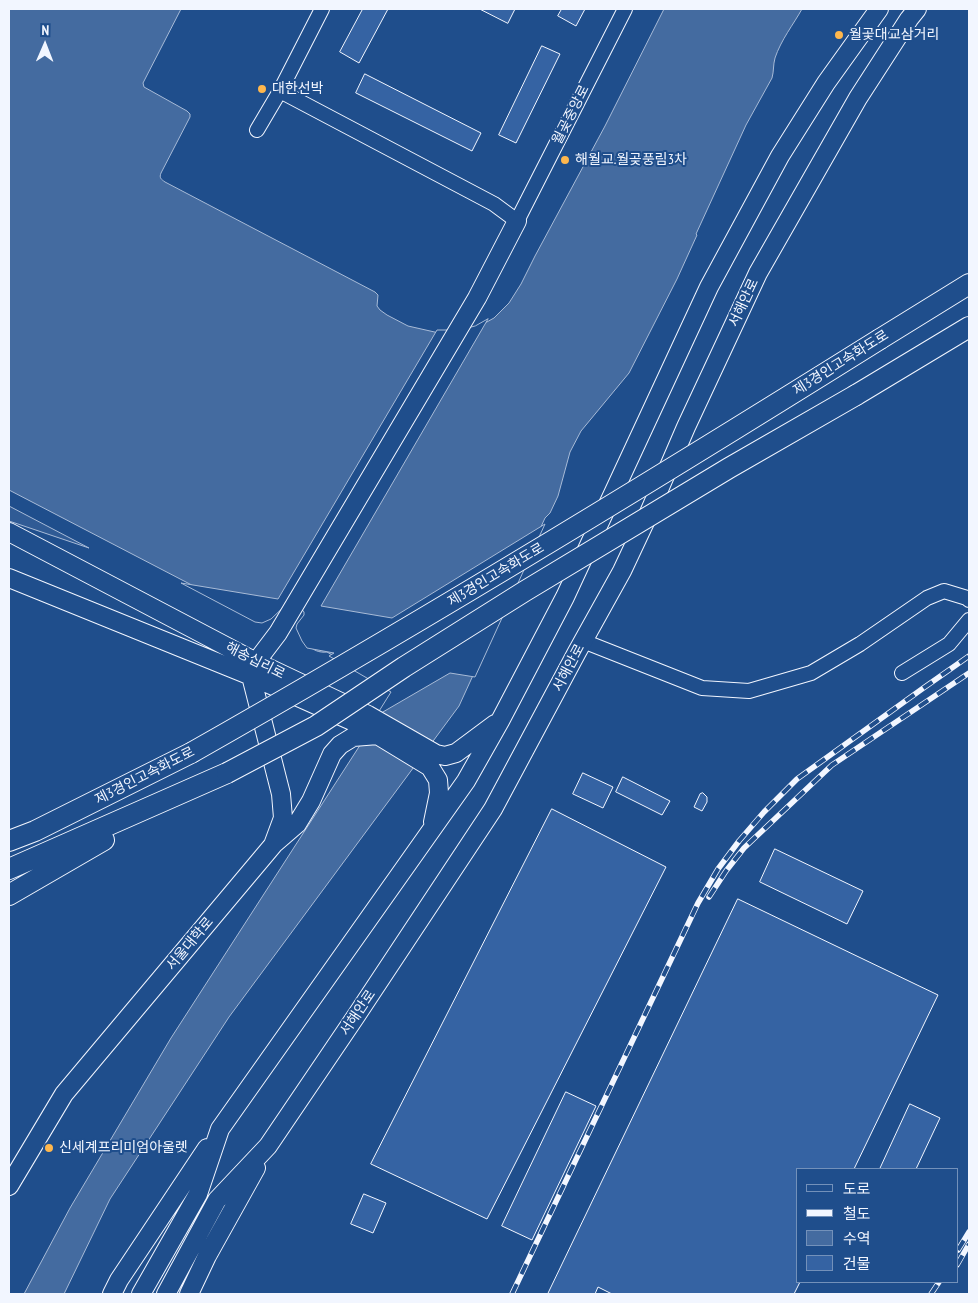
<!DOCTYPE html>
<html>
<head>
<meta charset="utf-8">
<style>
  body { margin:0 }
  #map { position:relative; width:978px; height:1303px; overflow:hidden; background:#1f4e8c; font-family:"PT Sans Narrow","Noto Sans KR",sans-serif }
  canvas { display:block }
  .frame { position:absolute; inset:0; border:10px solid #f2f6ff; pointer-events:none }
  .legend { position:absolute; left:796px; top:1168px; width:162px; height:115px; box-sizing:border-box; background:#1f4e8c; border:1px solid #7391ba; margin:0; padding:6px 9px; list-style:none; font-size:15px; color:#f2f6ff }
  .legend li { display:flex; align-items:center; gap:10px; height:25px }
  .legend b { width:25px; border:1px solid #7391ba }
  .north { position:absolute; left:20px; top:20px; width:50px; height:50px; -webkit-text-stroke:4px #1f4e8c; paint-order:stroke; rotate:1deg; font-size:14px; font-weight:700; line-height:20px; text-align:center; color:#f2f6ff }
  .north::after { content:''; display:block; margin:auto; width:18px; height:22px; background:#f2f6ff; clip-path:polygon(50% 0,100% 100%,50% 72%,0 100%) }
</style>
</head>
<body>
<div id="map">
<canvas width="978" height="1303"></canvas>
<div class="frame"></div>
<ul class="legend">
<li><b style="height:6px;background:#1f4e8c"></b>도로</li>
<li><b style="height:6px;background:#f2f6ff"></b>철도</li>
<li><b style="height:14px;background:#446ba0"></b>수역</li>
<li><b style="height:14px;background:#3563a3"></b>건물</li>
</ul>
<div class="north">N</div>
</div>
<script>
const ctx = document.querySelector('canvas').getContext('2d');
ctx.lineJoin = 'round';
function fill(path, color) { ctx.fillStyle = color; ctx.fill(path, 'evenodd'); }
function trace(path, color, width, dash) { ctx.strokeStyle = color; ctx.lineWidth = width; ctx.lineCap = dash ? 'butt' : 'round'; ctx.setLineDash(dash || []); ctx.stroke(path); }
function drawText(font, color, halo, rows, align = 'center') {
  ctx.font = font + ' "PT Sans Narrow","Noto Sans KR",sans-serif'; ctx.lineWidth = 4; ctx.setLineDash([]); ctx.textBaseline = 'middle'; ctx.strokeStyle = halo; ctx.fillStyle = color; for (const [text, x, y, turn = 0] of rows) {
    ctx.save(); ctx.translate(x, y); ctx.rotate((+turn || 0) * Math.PI / 180); ctx.textAlign = isNaN(turn) ? turn : align; if (halo) ctx.strokeText(text, 0, 0); ctx.fillText(text, 0, 0); ctx.restore();
  }
}
const green = new Path2D(`
  M9 506 89 548 9 521Z`);
fill(green, '#305b95');
trace(green, '#a8bbd7', 1);
const water = new Path2D(`
  M9 9H181L143 83 144 87 187 111 190 114V117L161 173C159 178 161 179 165 182L375 292 378 295 377 306 380 310 387 315 408 326 439 333 476 328 494 318 509 303 521 284 535 256 605 126 664 9H802C793 25 781 40 775 58 773 65 774 71 772 78L746 125 696 234 697 235 677 279 629 373 581 431 570 452 558 496 550 513 545 518 459 706 229 1017 110 1199 64 1294H24L70 1208 171 1038 395 691 327 652C319 653 313 650 308 645L307 615 298 600 234 607 9 490Z`);
fill(water, '#446ba0');
trace(water, '#a8bbd7', 1);
const pier = new Path2D(`
  M488 319 321 606 392 618 545 524 475 677 450 673 376 716 391 692 329 656 334 653 307 648 302 641 296 628 297 624 304 615V612L296 602 290 601 271 619 262 623 255 622 181 583 278 599 437 330H460L475 326Z`);
fill(pier, '#1f4e8c');
trace(pier, '#a8bbd7', 1);
const building = new Path2D(`
  M363 9H388L359 63 340 52Z
  M480 9H515L508 23Z
  M562 9H585L576 26 558 16Z
  M542 46 560 54 516 143 499 135Z
  M365 74 481 133 472 151 356 93Z
  M583 773 613 787 603 808 573 794Z
  M623 777 670 801 662 815 616 792Z
  M703 793 707 797V802L702 811 694 807 700 794Z
  M552 809 666 867 487 1219 371 1164Z
  M775 849 863 891 847 924 760 882Z
  M738 899 938 995 854 1169H797V1282H800L794 1294H612L598 1287 595 1294H548Z
  M566 1092 596 1106 532 1240 502 1226Z
  M910 1104 940 1118 916 1169H880Z
  M364 1194 386 1203 373 1233 351 1224Z`);
fill(building, '#3563a3');
trace(building, '#f2f6ff', 1);
const minor = new Path2D(`
  M280 91 494 204 517 221 625 9
  M257 130 280 91 322 9
  M583 641 702 688 749 691 811 673 860 644 927 598 944 591 967 598 969 600
  M902 673 949 644 969 620`);
const major = new Path2D(`
  M9 532 256 662 368 715 436 754 445 756 456 753 495 724
  M9 578 251 676 361 725 430 767 438 780 439 793 433 822
  M253 671 256 662 278 633 477 298 517 221
  M275 843 297 824 311 801 332 754 340 745 353 737 378 735
  M9 1186 64 1094 273 845 283 818 281 794 251 676
  M112 1294 119 1280 207 1148
  M141 1294 198 1194 220 1129 466 781 500 721 565 597 709 287 780 156 826 83 879 9
  M166 1294 217 1200 268 1146 356 1016 493 809 577 652 622 571 645 522 686 427 758 273 858 98 909 19 917 9
  M189 1294 207 1256 256 1168`);
const highway = new Path2D(`
  M880 339 969 284
  M856 395 969 327
  M9 841 35 831 191 753
  M9 869 227 773
  M9 895 104 840`);
trace(minor, '#f2f6ff', 16);
trace(major, '#f2f6ff', 20);
trace(highway, '#f2f6ff', 22);
trace(minor, '#1f4e8c', 14);
trace(major, '#1f4e8c', 18);
trace(highway, '#1f4e8c', 20);
const rail = new Path2D(`
  M709 897 726 871 744 848 832 765 969 673
  M958 1250 969 1232
  M957 1265 969 1244
  M512 1294 698 903 718 869 739 841 764 812 797 779 922 689 969 656
  M931 1294 939 1282`);
trace(rail, '#f2f6ff', 5.5);
trace(rail, '#1f4e8c', 4, [11]);
const highwayBridge = new Path2D(`
  M191 753C424 621 653 481 880 339
  M227 773 316 726 404 667 525 591 729 468 856 395`);
trace(highwayBridge, '#f2f6ff', 22, []);
trace(highwayBridge, '#1f4e8c', 20);
for (const [x, y, r, color] of [
  [839,35,5,"#ffb74d"],
  [262,89,5,"#ffb74d"],
  [565,160,5,"#ffb74d"],
  [49,1148,5,"#ffb74d"]
]) { const dot = new Path2D(); dot.arc(x, y, r, 0, 2 * Math.PI); ctx.fillStyle = color; ctx.fill(dot); trace(dot, '#1f4e8c', 2); }
drawText('14px', '#f2f6ff', '#1f4e8c', [
  ["월곷대교삼거리",849,35],
  ["대한선박",272,89],
  ["해월교.월곶풍림3차",575,160],
  ["신세계프리미엄아울렛",59,1148]
], 'left');
drawText('14px', '#f2f6ff', '#1f4e8c', [
  ["월곶중앙로",571,115,-63],
  ["서해안로",744,303,-65],
  ["제3경인고속화도로",841,363,-32],
  ["제3경인고속화도로",496,575,-31],
  ["해송십리로",255,661,27],
  ["서해안로",569,668,-62],
  ["제3경인고속화도로",145,776,-27],
  ["서울대학로",190,944,-50],
  ["서해안로",358,1013,-56]
]);
</script>
</body>
</html>
